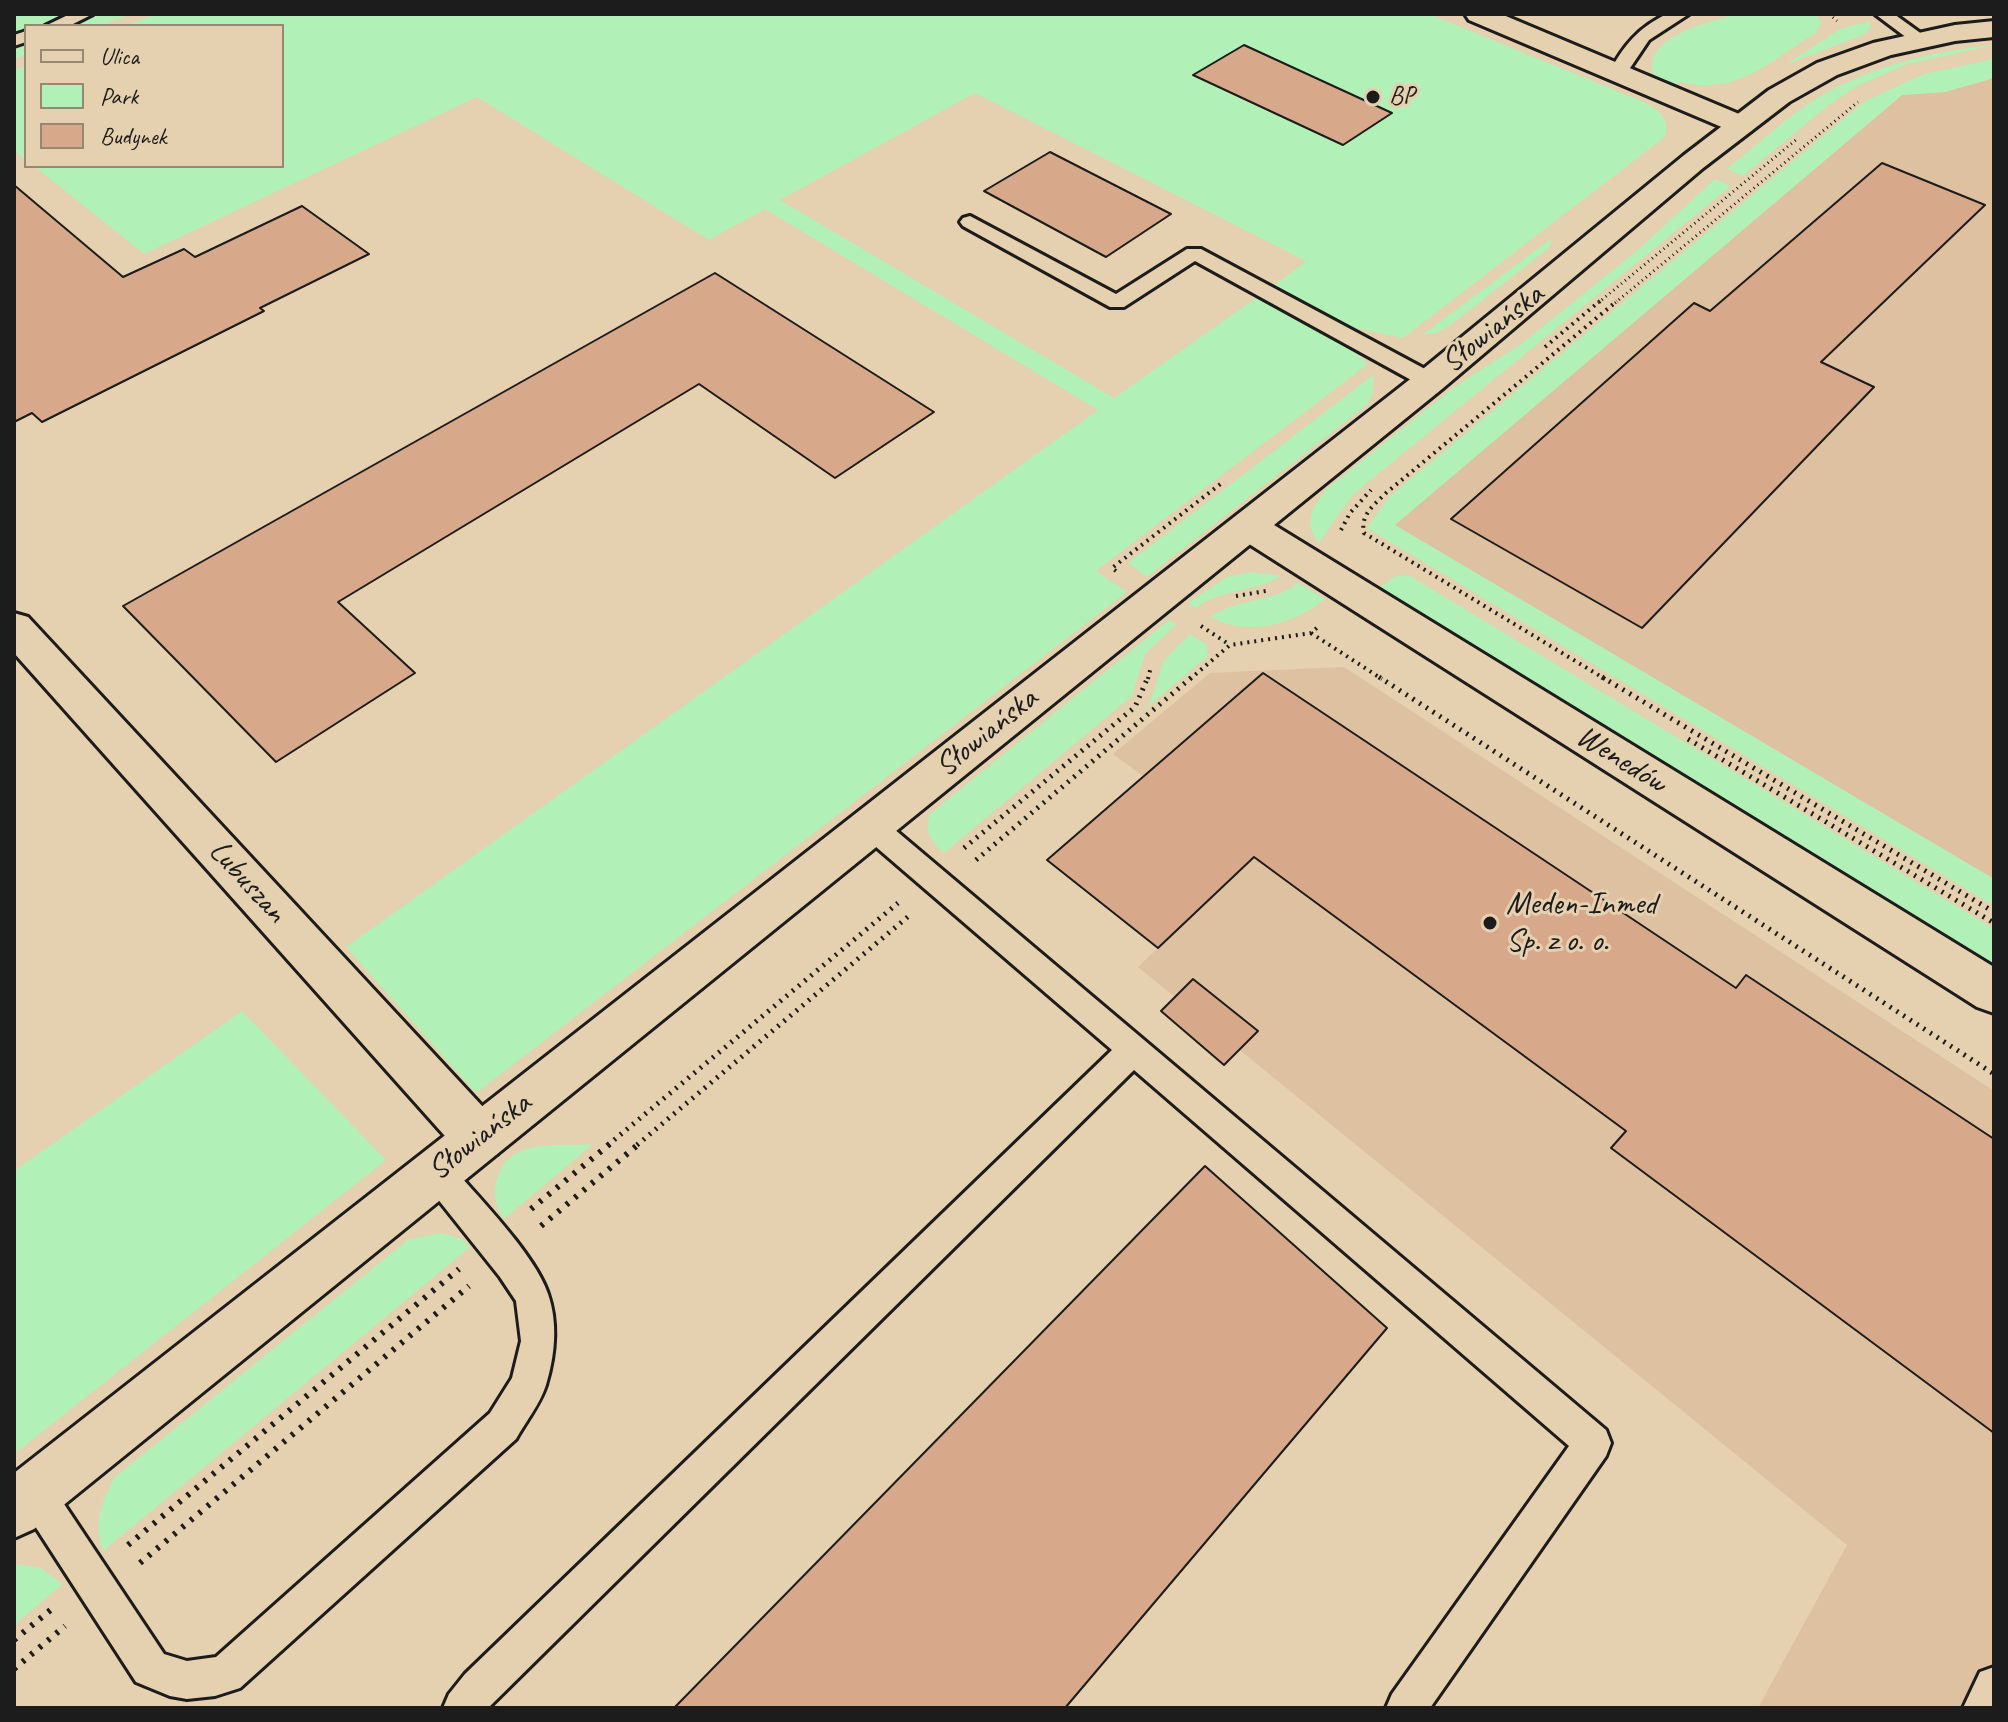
<!DOCTYPE html>
<html>
<head>
<meta charset="utf-8">
<style>
  body { margin:0 }
  #map { position:relative; width:2008px; height:1722px; overflow:hidden; background:#e5d0af; font-family:Caveat,sans-serif }
  canvas { display:block }
  .frame { position:absolute; inset:0; border:16px solid #1c1c1c; pointer-events:none }
  .legend { position:absolute; left:24px; top:24px; width:260px; height:144px; box-sizing:border-box; background:#e5d0af; border:2px solid #958874; margin:0; padding:10px 14px; list-style:none; font-size:24px; color:#1c1c1c }
  .legend li { display:flex; align-items:center; gap:16px; height:40px }
  .legend b { width:40px; border:2px solid #958874 }
</style>
</head>
<body>
<div id="map">
<canvas width="2008" height="1722"></canvas>
<div class="frame"></div>
<ul class="legend">
<li><b style="height:10px;background:#e5d0af"></b>Ulica</li>
<li><b style="height:22px;background:#b1f0b7"></b>Park</li>
<li><b style="height:22px;background:#d8a88b"></b>Budynek</li>
</ul>
</div>
<script>
const ctx = document.querySelector('canvas').getContext('2d');
ctx.lineJoin = 'round';
function fill(path, color) { ctx.fillStyle = color; ctx.fill(path, 'evenodd'); }
function trace(path, color, width, dash) { ctx.strokeStyle = color; ctx.lineWidth = width; ctx.lineCap = dash ? 'butt' : 'round'; ctx.setLineDash(dash || []); ctx.stroke(path); }
function drawText(font, color, halo, rows, align = 'center') {
  ctx.font = font + ' Caveat,sans-serif'; ctx.lineWidth = 6; ctx.setLineDash([]); ctx.textBaseline = 'middle'; ctx.strokeStyle = halo; ctx.fillStyle = color; for (const [text, x, y, turn = 0] of rows) {
    ctx.save(); ctx.translate(x, y); ctx.rotate((+turn || 0) * Math.PI / 180); ctx.textAlign = isNaN(turn) ? turn : align; if (halo) ctx.strokeText(text, 0, 0); ctx.fillText(text, 0, 0); ctx.restore();
  }
}
fill(new Path2D(`
  M1994 78V879L1394 525 1902 95 1945 92Z
  M1344 667 1994 1091V1708H1758L1847 1545 1138 967 1253 857 1113 754 1210 673Z`), '#ddc1a1');
fill(new Path2D(`
  M14 14H130L100 26H26V55L14 59Z
  M156 14H1429L1644 102C1658 110 1671 119 1665 137L1403 338 1350 327 1280 290 1275 285 1306 261 975 93 780 200 1114 398 1256 298 1268 300 1347 345 1368 364 1096 571 1127 592 476 1093 346 947 1098 410 765 209 709 240 477 97 144 254 34 166H282V26H126Z
  M1741 14H1817L1821 23 1816 33C1769 61 1739 96 1680 82L1675 86 1656 79C1633 39 1715 19 1741 14Z
  M1870 21V29L1865 34 1785 65 1840 29Z
  M1994 45 1908 64 1859 85 1830 104 1743 176 1727 169C1757 145 1786 117 1819 97 1871 66 1934 51 1994 45Z
  M1994 59V78L1945 92 1902 95 1395 525 1994 879V906L1367 528 1389 497 1865 101 1924 74Z
  M26 66V160L14 150V70Z
  M1715 179 1731 186 1367 483 1351 497 1319 543C1302 521 1313 505 1329 487L1453 388 1521 344 1576 300 1639 249Z
  M1552 238 1549 248 1448 327 1437 333 1422 335Z
  M1373 375V392L1367 405 1147 577 1128 563Z
  M1252 572 1281 576C1254 593 1222 588 1196 608L1188 603 1227 577Z
  M1397 575 1410 576 1994 929V966L1379 588Z
  M1298 583 1325 599C1295 624 1247 638 1211 617 1237 597 1272 604 1298 583Z
  M1169 620 1176 625 1145 654 1132 696 944 853C931 842 924 831 930 814Z
  M1190 634 1207 645 1208 656 1142 712 1150 703 1164 660Z
  M242 1011 386 1160 14 1454V1171Z
  M593 1144 504 1219C495 1205 492 1193 498 1176 511 1137 559 1147 593 1144Z
  M442 1233 462 1239 470 1247 103 1551C93 1522 101 1503 115 1477L409 1239Z
  M18 1564 41 1568 63 1584 14 1625V1565Z`), '#b1f0b7');
const building = new Path2D(`
  M1244 45 1392 113 1343 145 1193 75Z
  M1050 152 1171 214 1106 257 984 191Z
  M1882 163 1985 205 1821 362 1874 387 1642 628 1451 519 1694 303 1710 311Z
  M14 185 123 277 184 249 195 257 302 206 369 254 260 308 264 311 42 422 32 413 14 422Z
  M715 273 934 412 835 478 699 384 338 602 415 673 276 762 123 606Z
  M1263 673 1736 988 1746 975 1994 1139V1433L1611 1148 1626 1131 1254 857 1158 948 1047 860Z
  M1193 979 1258 1031 1224 1065 1161 1011Z
  M1205 1166 1387 1328 1065 1708H674Z`);
fill(building, '#d8a88b');
trace(building, '#1c1c1c', 2);
const service = new Path2D(`
  M70 14H93L69 26H45Z
  M1667 14H1689L1649 40 1624 77H1612L1609 73C1623 46 1639 27 1667 14Z
  M1875 14H1894L1930 40 1921 45 1915 44Z
  M26 31V42L14 46V35Z
  M970 216 1116 294 1187 249H1201L1438 376 1441 381 1438 386H1422L1195 261 1124 307H1110L963 226 960 222 963 218Z
  M871 815 881 818 1606 1430 1611 1443 1606 1456 1430 1708H1386L1392 1694 1569 1446 1134 1070 488 1708H443L449 1694 465 1674 1112 1050 861 834 857 826 861 818Z
  M436 1157 447 1161C476 1195 535 1254 548 1294 558 1323 555 1355 546 1385 540 1404 526 1421 516 1439L240 1688 215 1696 187 1699 170 1696 136 1682 22 1506 17 1493 22 1480 35 1475 48 1480 164 1654 187 1661 216 1657 490 1413 512 1378 521 1341 516 1301 500 1277 425 1183 420 1172 425 1161Z
  M1994 1667V1708H1963L1980 1672Z`);
const minor = new Path2D(`
  M1465 14H1501L1751 119 1755 125 1751 131 1741 134 1731 131 1469 20Z
  M1248 513 1261 517 1994 967V1013L1977 1007 1235 535 1229 526 1235 517Z
  M14 613 28 617 497 1122 504 1138 497 1154 479 1161 461 1154 14 653Z`);
const secondary = new Path2D(`
  M1994 21V37L1955 41 1891 55 1837 75 1789 102 1703 168 1442 389 34 1529 14 1538V1473L1418 373 1683 156 1769 90 1817 63 1873 43 1955 25Z`);
trace(service, '#1c1c1c', 6);
trace(minor, '#1c1c1c', 6);
trace(secondary, '#1c1c1c', 6);
trace(new Path2D(`
  M1829 14 1837 21
  M1598 303 1797 139
  M1615 303 1858 102`), '#1c1c1c', 3, [1, 4]);
trace(new Path2D(`
  M1545 347 1600 301
  M1341 530 1350 513 1371 490
  M1116 571 1112 568 1223 482
  M1236 596 1266 591
  M1201 626 1230 645
  M1311 633 1382 679
  M1148 679 1151 666
  M1190 679 1230 645 1311 633 1319 626
  M1605 679 1364 533C1360 515 1374 505 1386 493L1617 301`), '#1c1c1c', 4, [2, 5]);
trace(new Path2D(`
  M1379 677 1994 1074
  M1602 677 1994 912
  M1688 739 1994 923
  M964 848 1135 707 1148 677
  M976 860 1192 677
  M608 1145 898 903
  M637 1145 910 915`), '#1c1c1c', 5, [2, 6]);
trace(new Path2D(`
  M531 1209 611 1143
  M541 1226 640 1143
  M128 1545 459 1269
  M140 1563 469 1286
  M14 1640 53 1608
  M14 1669 65 1626`), '#1c1c1c', 6, [3, 8]);
fill(service, '#e5d0af');
fill(minor, '#e5d0af');
fill(secondary, '#e5d0af');
for (const [x, y, r, color] of [
  [1373,97,8,"#1c1c1c"],
  [1490,923,8,"#1c1c1c"]
]) { const dot = new Path2D(); dot.arc(x, y, r, 0, 2 * Math.PI); ctx.fillStyle = color; ctx.fill(dot); trace(dot, '#e5d0af', 3); }
drawText('26px', '#1c1c1c', '#e5d0af', [
  ["BP",1389,97]
], 'left');
drawText('32px', '#1c1c1c', '#e5d0af', [
  ["Słowiańska",1493,329,-39],
  ["Słowiańska",987,733,-39],
  ["Wenedów",1621,760,32],
  ["Lubuszan",247,882,48],
  ["Słowiańska",480,1137,-38]
]);
drawText('32px', '#1c1c1c', '#e5d0af', [
  ["Meden-Inmed",1506,905],
  ["Sp. z o. o.",1506,942]
], 'left');
</script>
</body>
</html>
